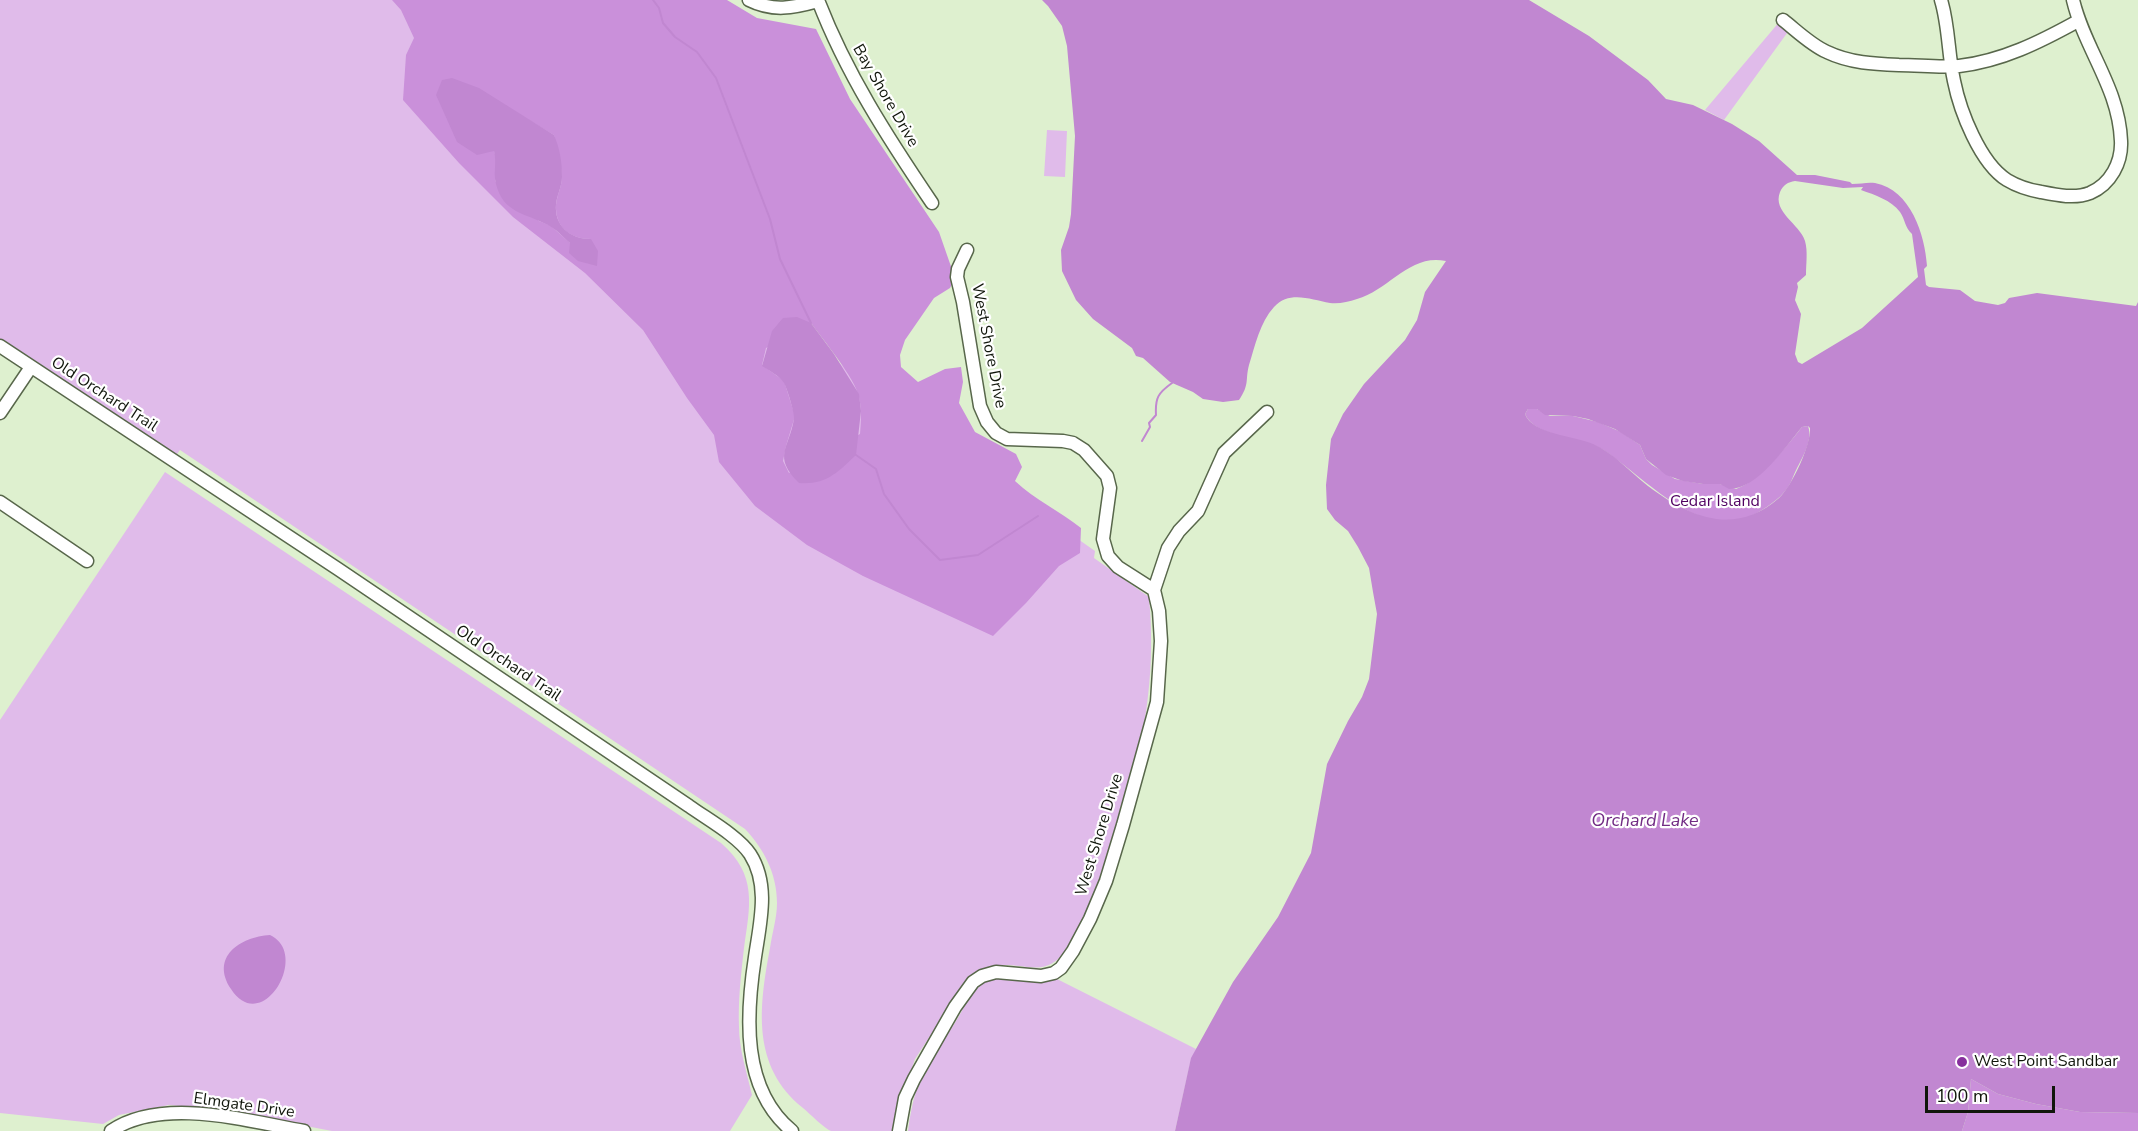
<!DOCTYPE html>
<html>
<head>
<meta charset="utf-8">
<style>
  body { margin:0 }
  #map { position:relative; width:2138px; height:1131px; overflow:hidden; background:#def0cf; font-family:"Nunito Sans",sans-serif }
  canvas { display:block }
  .scale { position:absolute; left:1925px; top:1086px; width:130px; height:27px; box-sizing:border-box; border:3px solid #10160b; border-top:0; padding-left:8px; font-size:18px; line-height:21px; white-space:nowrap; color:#10160b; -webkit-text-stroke:4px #fff; paint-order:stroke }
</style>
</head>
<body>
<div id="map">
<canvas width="2138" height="1131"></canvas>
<div class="scale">100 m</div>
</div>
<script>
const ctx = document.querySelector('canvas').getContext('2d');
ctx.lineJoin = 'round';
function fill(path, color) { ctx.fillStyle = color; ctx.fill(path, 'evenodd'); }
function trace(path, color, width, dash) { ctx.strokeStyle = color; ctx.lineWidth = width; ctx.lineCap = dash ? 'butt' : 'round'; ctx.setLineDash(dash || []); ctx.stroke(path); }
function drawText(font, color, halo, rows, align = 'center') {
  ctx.font = font + ' "Nunito Sans",sans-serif'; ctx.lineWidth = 4.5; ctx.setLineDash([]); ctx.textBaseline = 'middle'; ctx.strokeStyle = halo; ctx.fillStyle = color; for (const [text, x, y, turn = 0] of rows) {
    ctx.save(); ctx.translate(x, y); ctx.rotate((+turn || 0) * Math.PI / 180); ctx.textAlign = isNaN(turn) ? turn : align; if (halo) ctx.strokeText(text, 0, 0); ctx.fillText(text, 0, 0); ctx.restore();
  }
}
fill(new Path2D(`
  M0 0H488L867 391 1095 551 1094 558 1149 597C1152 630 1152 663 1148 696 1144 737 1131 777 1119 816 1108 854 1088 935 1057 960 1039 974 1024 964 1004 965 989 966 979 971 967 980L915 1059 901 1100 896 1131C884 1131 839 1131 831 1131 824 1128 810 1114 803 1108 751 1066 759 1007 770 948 772 933 777 918 777 903 777 874 764 849 745 829L180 450 172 461 0 343Z
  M1780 21 1790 29 1724 120 1705 110Z
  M1047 130 1067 131 1065 177 1044 176Z
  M165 472 721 843C758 875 750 906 744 948 741 974 738 1001 739 1027 739 1049 747 1073 752 1095L730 1131H332L228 1111 169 1105 119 1115 103 1124 0 1113V720Z
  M995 978H1055L1196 1049 1190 1064 1175 1131H908C911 1106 918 1077 931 1055 939 1043 949 1033 956 1021 968 1002 972 985 995 978Z`), '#e0bbea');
fill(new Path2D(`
  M392 0H727L757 18 816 29 850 99 939 232 955 278 950 288 934 298 905 340 900 355 901 367 918 382 945 369 961 367 963 382 959 403 975 432 1016 454 1022 467 1015 481C1035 500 1060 511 1081 528L1080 553 1059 566 1026 603 993 636 863 576 807 545 755 506 719 462 714 435 687 398 643 330 585 273 513 217 459 163 403 100 406 55 414 38 401 10ZM524 117 554 135C557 149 561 163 562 177 562 186 557 195 556 205 555 227 570 239 591 239L570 243 551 226 539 221 495 181 497 161 494 151ZM811 323C823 340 855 378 859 397 862 410 861 422 860 434L789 473 783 461 786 446 795 416 784 381 762 365 766 348Z
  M1528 409H1537L1550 416H1573L1598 422 1621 432 1640 445 1646 459 1652 465 1675 479 1703 484H1720L1736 489C1758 482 1788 445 1802 427L1808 426C1814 442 1799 462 1793 477 1787 493 1776 501 1762 510 1703 548 1647 478 1602 449 1582 437 1534 437 1525 414Z
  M1971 1079 1998 1094 2036 1104 2080 1112 2138 1113V1131H1962L1968 1112Z`), '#ca90da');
fill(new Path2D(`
  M1042 0H1529L1589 36 1648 80 1666 99 1693 105 1732 124 1759 141 1797 175H1815L1850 182 1852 184C1861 184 1867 182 1875 183 1911 190 1925 235 1927 266L1924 269 1926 285 1929 287 1960 290 1975 301 1998 305 2005 303 2009 298 2037 293 2136 306 2138 302V1113L2080 1112 2036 1104 1998 1094 1971 1079 1968 1112 1962 1131H1175L1191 1058 1233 982 1278 917 1311 853 1327 764 1348 721 1362 697 1369 679 1377 614 1373 592 1369 568 1358 547 1348 531 1335 520 1327 509 1326 485 1331 439 1343 414 1364 384 1405 340 1417 320 1425 292 1446 261C1410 253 1389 290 1357 299 1348 302 1339 304 1330 303 1311 300 1290 290 1274 307 1260 322 1255 346 1249 365 1245 380 1250 384 1239 400L1223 402 1203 399 1193 392 1170 382 1143 358 1136 356 1132 348 1093 319 1076 300 1062 271 1061 250 1069 227 1071 214 1075 136 1067 46 1062 26 1048 6ZM1795 181 1843 188 1863 187 1861 190C1875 195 1891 200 1900 212 1905 219 1905 228 1912 234L1918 277 1862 328 1802 364 1798 362 1795 354 1801 314 1795 300 1798 287 1797 283 1806 275C1806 264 1808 251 1805 241 1800 224 1772 212 1780 192 1783 185 1788 182 1795 181ZM1528 409H1537L1545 415 1573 416 1588 419 1615 429 1640 445 1646 459 1666 475 1683 481 1703 484H1720L1729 489C1758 489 1785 447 1802 427L1808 426 1810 428C1811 445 1792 486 1779 498 1735 537 1689 517 1648 486 1630 472 1614 453 1593 444 1575 436 1532 434 1525 414Z
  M452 78 479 88 554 135C560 149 562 162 562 177 562 186 557 195 556 204 554 226 570 239 591 239L598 251 597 266 578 261 569 253 570 243C563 237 556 229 548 225 525 213 503 213 496 184 493 173 497 162 494 151L477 155 457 142 436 95 442 80Z
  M797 317 811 323 834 354 859 394 861 411 856 455C837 473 826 485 799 483 772 456 789 449 794 419 795 414 787 388 784 383 780 376 768 370 762 366L772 331 783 318Z
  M270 935C311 954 262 1037 231 989 210 957 240 937 270 935Z`), '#c187d1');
trace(new Path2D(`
  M653 0 659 8 663 23 675 37 697 52 716 78 770 219 780 259 811 323
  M1142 441 1150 427 1149 423 1156 415C1155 398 1158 393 1172 383
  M856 455 876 469 884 494 909 529 940 560 978 555 1038 516`), '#c187d1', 2);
const minor = new Path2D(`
  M749 0C773 12 793 8 818 1
  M818 0C846 73 888 138 932 203
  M1941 0C1949 26 1948 54 1954 81 1960 111 1980 163 2007 180 2017 186 2029 190 2041 192 2056 195 2075 199 2090 193 2111 184 2122 162 2121 141 2119 88 2085 50 2073 0
  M1783 20C1797 31 1811 45 1827 52 1850 63 1874 64 1899 65 1919 65 1939 68 1959 66 2002 61 2040 42 2078 21
  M967 250 958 269 957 277 963 302 980 406 987 422 996 433 1007 439 1063 441 1073 443 1084 450 1107 476 1110 488 1103 539 1108 556 1118 567 1154 590
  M0 346 338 569 689 806C707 819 738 836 750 854 770 885 760 923 755 957 746 1015 741 1089 792 1131
  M0 413 31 367
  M0 502 87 561
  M111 1131C162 1096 247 1121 304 1131
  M899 1131 905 1098 914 1079 955 1007 973 982 982 976 996 972 1041 976 1054 973 1061 968 1073 951 1090 919 1106 881 1123 825 1157 702 1161 641 1159 611 1154 590 1168 548 1179 531 1198 511 1224 453 1267 412`);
trace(minor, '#58674b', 15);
trace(minor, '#fff', 12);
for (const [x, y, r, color] of [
  [1962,1062,6,"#87309d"]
]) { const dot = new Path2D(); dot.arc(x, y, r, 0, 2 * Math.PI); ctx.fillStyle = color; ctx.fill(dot); trace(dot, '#fff', 2); }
drawText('16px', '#10160b', '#fff', [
  ["Bay Shore Drive",885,96,60],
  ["West Shore Drive",988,346,79],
  ["Old Orchard Trail",104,395,33],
  ["Old Orchard Trail",508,664,34],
  ["West Shore Drive",1100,835,-73],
  ["Elmgate Drive",244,1106,8]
]);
drawText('16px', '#500161', '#fff', [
  ["Cedar Island",1715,502]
]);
drawText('16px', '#10160b', '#fff', [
  ["West Point Sandbar",1974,1062]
], 'left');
drawText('italic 18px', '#722c84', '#fff', [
  ["Orchard Lake",1645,822]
]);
</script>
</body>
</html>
